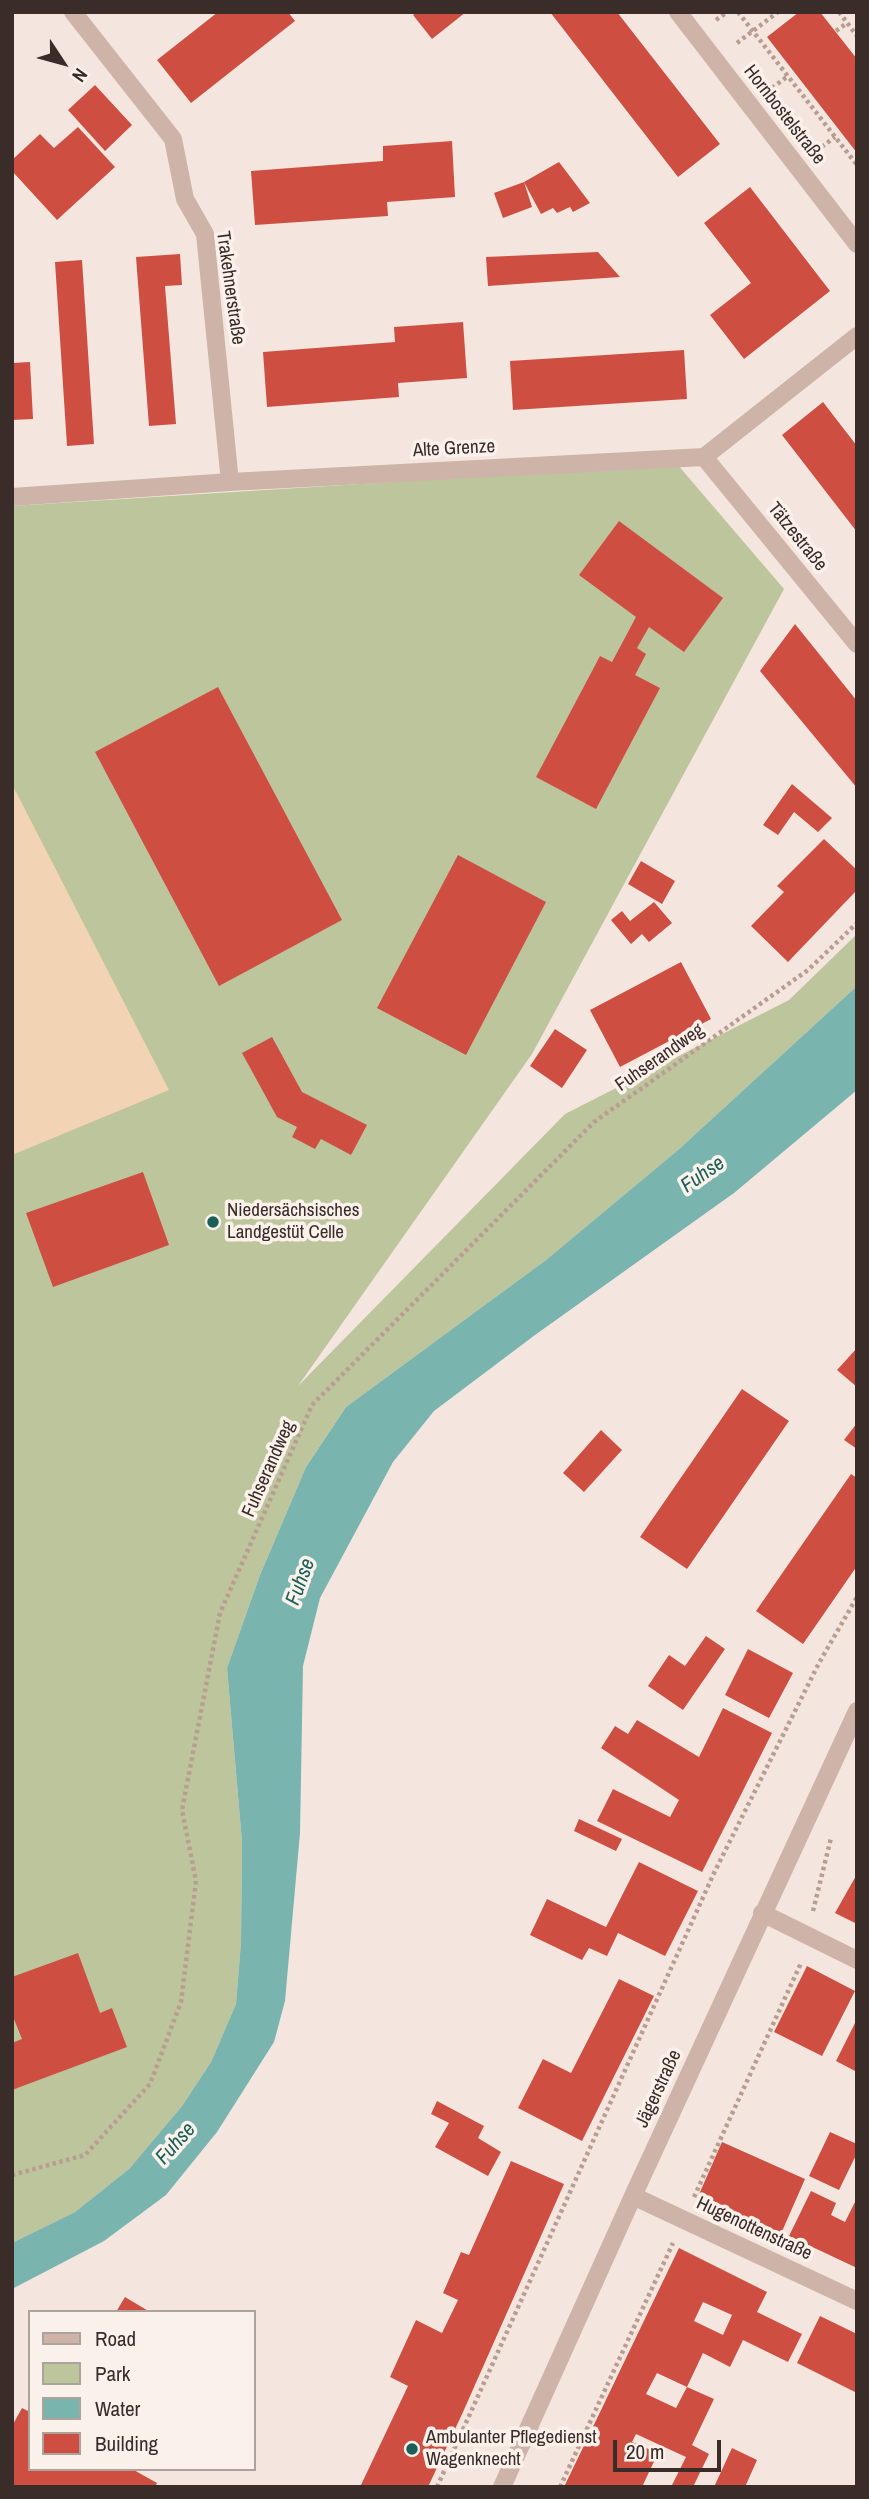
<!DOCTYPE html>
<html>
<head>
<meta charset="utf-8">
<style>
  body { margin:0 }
  #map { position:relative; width:869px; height:2499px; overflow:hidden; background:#f4e6de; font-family:"Archivo Narrow",sans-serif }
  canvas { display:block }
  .frame { position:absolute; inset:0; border:14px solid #3a2c29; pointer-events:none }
  .legend { position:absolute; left:28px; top:2310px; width:228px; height:161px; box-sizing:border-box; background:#fbf1eb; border:2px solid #aea29d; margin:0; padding:9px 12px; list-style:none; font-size:21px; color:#3a2c29 }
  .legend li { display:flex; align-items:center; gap:14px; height:35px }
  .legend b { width:35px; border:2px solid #aea29d }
  .north { position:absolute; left:28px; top:28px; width:70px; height:70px; -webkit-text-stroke:5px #fbf1eb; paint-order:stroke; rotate:126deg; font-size:19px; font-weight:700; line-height:28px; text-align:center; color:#3a2c29 }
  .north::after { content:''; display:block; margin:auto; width:24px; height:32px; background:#3a2c29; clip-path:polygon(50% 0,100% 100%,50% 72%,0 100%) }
  .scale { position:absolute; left:613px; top:2440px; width:108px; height:32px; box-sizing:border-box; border:4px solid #3a2c29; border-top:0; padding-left:9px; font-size:21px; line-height:24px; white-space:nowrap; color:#3a2c29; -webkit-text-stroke:5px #fbf1eb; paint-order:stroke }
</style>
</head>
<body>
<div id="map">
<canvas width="869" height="2499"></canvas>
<div class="frame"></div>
<ul class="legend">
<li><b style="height:9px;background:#ceb4a8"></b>Road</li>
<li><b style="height:19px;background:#bdc59c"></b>Park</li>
<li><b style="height:19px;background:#7ab4ae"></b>Water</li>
<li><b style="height:19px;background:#ce4f42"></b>Building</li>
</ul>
<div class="north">N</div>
<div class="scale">20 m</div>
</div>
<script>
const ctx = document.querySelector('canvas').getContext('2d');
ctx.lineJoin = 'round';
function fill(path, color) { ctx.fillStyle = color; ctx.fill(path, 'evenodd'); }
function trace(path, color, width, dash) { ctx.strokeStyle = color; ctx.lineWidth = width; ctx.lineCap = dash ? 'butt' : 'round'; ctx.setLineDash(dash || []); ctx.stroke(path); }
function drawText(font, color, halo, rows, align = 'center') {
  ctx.font = font + ' "Archivo Narrow",sans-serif'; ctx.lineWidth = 7; ctx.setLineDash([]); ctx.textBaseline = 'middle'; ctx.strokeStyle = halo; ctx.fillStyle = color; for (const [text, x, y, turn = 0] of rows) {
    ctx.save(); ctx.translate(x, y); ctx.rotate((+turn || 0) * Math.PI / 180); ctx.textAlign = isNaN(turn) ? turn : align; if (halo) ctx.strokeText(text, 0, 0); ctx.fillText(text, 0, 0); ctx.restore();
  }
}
fill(new Path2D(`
  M677 464 784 589 532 1054 298 1386 565 1114 789 1000 857 934V986L678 1150 546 1260 346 1407 306 1467 260 1575 227 1668 242 1842 241 1942 236 2004 211 2062 182 2106 129 2169 75 2212 12 2243V506Z`), '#bdc59c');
fill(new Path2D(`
  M12 784 169 1090 12 1155Z`), '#f2d3b3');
fill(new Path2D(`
  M857 986V1090L734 1193 535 1335 434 1411 393 1462 320 1598 303 1666 300 1833 285 2001 274 2042 217 2132 166 2195 104 2241 12 2289V2243L75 2212 129 2169 182 2106 211 2062 236 2004 241 1942 242 1842 227 1668 260 1575 306 1467 346 1407 546 1260 678 1150Z`), '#7ab4ae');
fill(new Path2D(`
  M218 12H288L295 21 191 103 157 60Z
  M417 12H466L432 39 413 15Z
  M550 12H617L720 144 678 177Z
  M799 12H820L857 59V153L767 37Z
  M95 85 132 125 105 151 68 110Z
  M78 127 115 167 57 220 12 171V160L40 134 54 148Z
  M452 141 455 197 387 202 388 216 255 225 251 171 383 161V146Z
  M559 162 590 203 573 212 570 207 557 213 553 208 541 214 524 182Z
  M524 182 532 207 503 218 494 193Z
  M750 187 830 291 744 359 710 315 751 283 704 223Z
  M598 252 620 277 488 286 486 257Z
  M180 254 182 285 165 286 176 424 149 426 136 257Z
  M82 260 94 444 67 446 55 262Z
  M463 322 467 378 398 383 399 397 267 407 263 352 395 342 394 327Z
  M684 350 687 399 513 410 510 361Z
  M30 362 33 419 12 420V363Z
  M823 402 857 446V532L782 435Z
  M619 521 723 598 684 652 649 627 637 648 646 654 635 675 660 688 596 809 536 777 600 656 612 662 636 617 579 575Z
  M795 624 857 701V788L760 671Z
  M218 687 342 920 219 986 95 752Z
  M792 784 832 818 818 832 794 812 778 835 763 825Z
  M824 839 857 870V890L788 962 751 926 784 892 777 886Z
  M458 855 546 902 466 1055 377 1008Z
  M641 861 675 881 662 904 628 884Z
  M654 902 672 923 649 942 642 934 631 944 611 920 622 911 630 921Z
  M681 962 711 1019 620 1067 590 1010Z
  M555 1029 587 1050 562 1088 530 1066Z
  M272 1037 302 1092 367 1125 351 1155 321 1139 315 1149 292 1137 297 1127 277 1117 242 1053Z
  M143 1172 169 1245 53 1287 26 1213Z
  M857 1348V1387L837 1370Z
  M742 1389 789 1421 687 1569 640 1537Z
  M857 1423V1449L844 1440Z
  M601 1430 622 1450 584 1492 563 1473Z
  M851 1474 857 1478V1566L803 1644 756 1611Z
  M706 1636 725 1649 683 1710 648 1686 669 1655 685 1666Z
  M748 1649 793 1673 769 1718 725 1695Z
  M723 1708 772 1733 702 1872 597 1821 613 1789 670 1817 679 1800 601 1748 615 1726 628 1734 637 1720 699 1757Z
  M579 1819 622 1839 616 1851 574 1831Z
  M639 1862 698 1891 665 1956 618 1933 607 1956 589 1948 582 1960 530 1935 547 1899 606 1927Z
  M857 1874V1924L835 1913Z
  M78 1953 100 2013 112 2008 127 2047 12 2090V2043L22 2039 12 2014V1977Z
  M807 1966 855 1991 822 2056 774 2032Z
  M619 1979 654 1996 582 2141 518 2108 543 2059 571 2073Z
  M857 2019V2072L836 2061Z
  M437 2101 484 2126 478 2138 501 2152 488 2176 435 2147 449 2123 431 2114Z
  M830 2132 857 2144V2153L839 2190 809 2176Z
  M722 2142 805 2179 780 2236 697 2199Z
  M511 2161 564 2184 463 2412 428 2487H360L408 2386 390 2377 416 2320 442 2333 458 2300 443 2293 461 2252 469 2255Z
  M811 2191 836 2203 831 2215 845 2222 857 2198V2268L789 2236Z
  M679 2248 767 2292 757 2312 802 2334 788 2362 743 2340 730 2367 703 2353 687 2387 657 2373 646 2394 676 2408 687 2387 714 2399 692 2445 709 2454 693 2487H671L686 2457 636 2434 632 2442 658 2453 642 2487H564ZM703 2302 732 2315 723 2335 694 2321Z
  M125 2297 150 2312H116Z
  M820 2316 857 2334V2393L797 2363Z
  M22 2408 30 2412V2469H132L157 2483 155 2487H12V2426Z
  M732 2448 757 2460 745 2487H714Z`), '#ce4f42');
trace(new Path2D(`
  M738 12 857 165
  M839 12 857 36
  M716 20 727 12
  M836 31 847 23
  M737 43 778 12
  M772 88 788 76
  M816 151 835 137
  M813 1911 831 1838
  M12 2175 85 2155 150 2084 181 2002 196 1881 182 1810 220 1613 312 1405 594 1122 808 970 857 923
  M694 2197 801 1963
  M437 2487 714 1873 819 1663 857 1597
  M560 2487 673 2243`), '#ba9d92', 4.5, [3.5, 3.5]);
trace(new Path2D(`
  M73 12 173 139 185 199 205 234 230 482
  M678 12 857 244
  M704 457 857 644
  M12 497 230 482 704 457 857 336
  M762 1913 857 1960
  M633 2196 857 2301
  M502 2487 633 2196 857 1711`), '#ceb4a8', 18);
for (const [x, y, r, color] of [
  [213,1222,7,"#1b5f59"],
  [412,2449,7,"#1b5f59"]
]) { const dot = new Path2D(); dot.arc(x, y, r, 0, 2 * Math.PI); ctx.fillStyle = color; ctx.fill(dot); trace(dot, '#fbf1eb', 2.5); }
drawText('19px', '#3a2c29', '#fbf1eb', [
  ["Hornbostelstraße",784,115,52],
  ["Trakehnerstraße",230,288,82],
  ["Alte Grenze",454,449,-3],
  ["Tätzestraße",797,537,51],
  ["Fuhserandweg",660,1058,-35],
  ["Fuhserandweg",269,1469,-66],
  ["Jägerstraße",659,2089,-65],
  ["Hugenottenstraße",754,2229,25]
]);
drawText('19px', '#3a2c29', '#fbf1eb', [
  ["Niedersächsisches",227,1211],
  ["Landgestüt Celle",227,1233],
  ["Ambulanter Pflegedienst",426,2438],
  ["Wagenknecht",426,2460]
], 'left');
drawText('italic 21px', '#1b5f59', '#fbf1eb', [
  ["Fuhse",703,1175,-35],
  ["Fuhse",301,1582,-70],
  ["Fuhse",176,2144,-48]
]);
</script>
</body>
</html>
